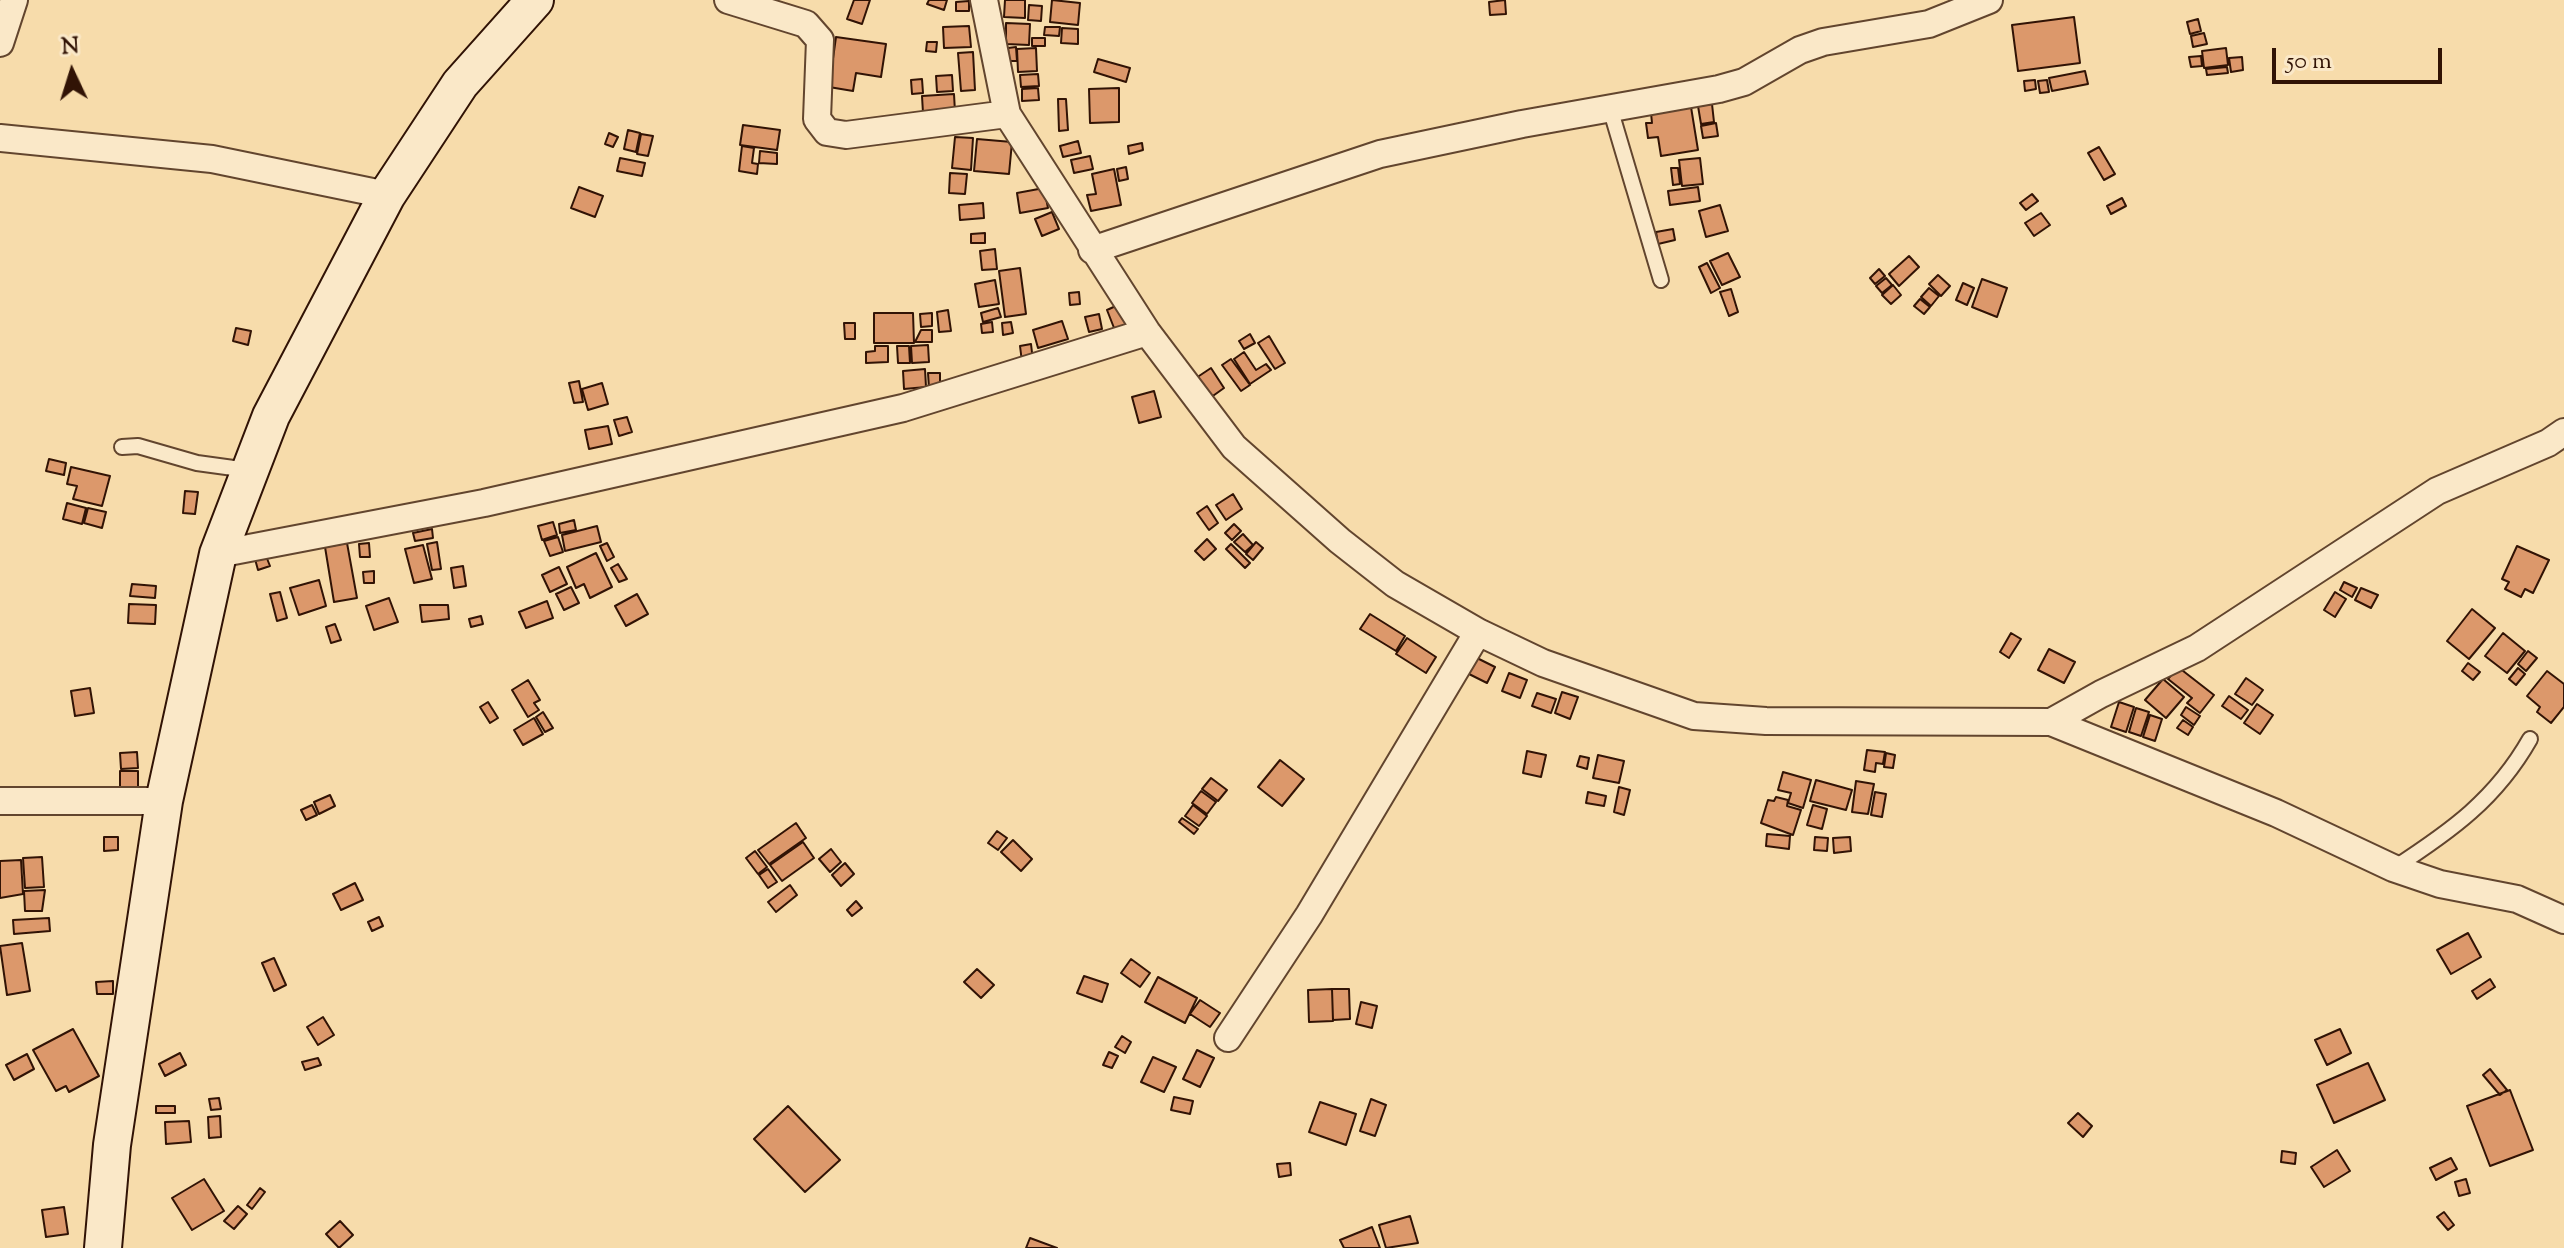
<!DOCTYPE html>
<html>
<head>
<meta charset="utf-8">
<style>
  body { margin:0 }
  #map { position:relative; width:2564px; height:1248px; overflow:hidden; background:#f7dcab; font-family:"Sorts Mill Goudy",serif }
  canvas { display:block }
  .north { position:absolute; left:32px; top:32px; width:80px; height:80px; -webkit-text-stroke:6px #fae8c8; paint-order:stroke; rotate:356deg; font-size:22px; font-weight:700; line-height:32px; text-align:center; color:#311305 }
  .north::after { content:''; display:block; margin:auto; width:28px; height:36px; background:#311305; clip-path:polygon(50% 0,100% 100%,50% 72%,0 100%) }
  .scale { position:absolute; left:2272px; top:48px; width:170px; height:36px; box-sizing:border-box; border:4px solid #311305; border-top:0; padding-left:10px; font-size:24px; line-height:28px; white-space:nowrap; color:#311305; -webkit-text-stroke:6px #fae8c8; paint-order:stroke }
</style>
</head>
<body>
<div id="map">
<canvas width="2564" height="1248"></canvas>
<div class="north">N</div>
<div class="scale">50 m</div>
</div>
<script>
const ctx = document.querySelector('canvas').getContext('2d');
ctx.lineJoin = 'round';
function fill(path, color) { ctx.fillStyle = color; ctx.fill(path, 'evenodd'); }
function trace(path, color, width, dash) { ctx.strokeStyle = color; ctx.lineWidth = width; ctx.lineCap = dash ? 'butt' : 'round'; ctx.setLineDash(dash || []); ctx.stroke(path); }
const building = new Path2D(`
  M854 0H870L862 24 847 19Z
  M929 0H947L944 10 927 4Z
  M1005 0H1025V18L1004 17Z
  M1052 0 1080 3 1078 25 1050 22Z
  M1505 0 1506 14 1490 15 1489 2Z
  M969 1V11H956V2Z
  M1029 5 1042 6 1041 21 1028 20Z
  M2074 17 2080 63 2018 71 2012 25Z
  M2198 19 2201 31 2190 34 2187 22Z
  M1006 23 1030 24 1029 45 1006 44Z
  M969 26 971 47 944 48 943 27Z
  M1045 27H1060L1059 36 1044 35Z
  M1062 28 1078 29V44L1061 43Z
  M2204 33 2207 44 2193 47 2191 36Z
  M836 37 886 44 881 77 856 73 853 91 829 87Z
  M1032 38H1045V46H1032Z
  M927 42H937L936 52 926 51Z
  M1016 47 1017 61H1009L1008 48Z
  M1036 48 1037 71 1018 72 1017 49Z
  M2226 48 2228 65 2204 68 2202 51Z
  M973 52 975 90 961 91 958 53Z
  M2201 56 2202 66 2191 67 2189 57Z
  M2242 57 2243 70 2231 72 2229 58Z
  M1098 59 1130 68 1126 82 1094 72Z
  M2227 67 2228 73 2207 75 2206 69Z
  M2085 71 2088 84 2052 91 2049 78Z
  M1038 74 1039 86 1021 87 1020 75Z
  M952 75 953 91 937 92 936 76Z
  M922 79 923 93 912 94 911 80Z
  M2035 80 2036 89 2025 91 2024 81Z
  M2047 80 2049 92 2040 93 2038 81Z
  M1038 88 1039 100 1022 101V89Z
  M1119 88V122L1090 123 1089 89Z
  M954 94 955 112 923 113 922 96Z
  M1058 99H1066L1068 130 1059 131Z
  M1712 104 1714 122 1701 124 1698 106Z
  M1691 107 1698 150 1661 156 1658 137 1648 138 1646 123H1652L1651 113Z
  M1716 123 1718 136 1703 138 1701 126Z
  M743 125 780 130 777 150 740 145Z
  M628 130 640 133 636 152 624 149Z
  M609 133 618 137 613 147 605 144Z
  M641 134 653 136 648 156 637 154Z
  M955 137 973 138 971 170 952 168Z
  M977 139 1012 142 1009 174 974 171Z
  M1078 141 1081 153 1063 157 1060 146Z
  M1142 143 1143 150 1129 154 1128 146Z
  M742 146 754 148 752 163 758 164 757 174 739 171Z
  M2099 147 2115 174 2104 180 2088 153Z
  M760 151 777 153V164L759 163Z
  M1090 156 1093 169 1074 173 1071 160Z
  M620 158 645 163 642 176 617 171Z
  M1700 158 1703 184 1682 186 1679 160Z
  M1126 167 1128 179 1119 181 1117 169Z
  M1671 168H1678L1680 184 1673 185Z
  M1114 169 1121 205 1091 211 1087 195 1096 194 1092 174Z
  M950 173 967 174 965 194 949 193Z
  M579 187 603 196 595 217 571 208Z
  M1698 187 1700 201 1670 205 1668 191Z
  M1044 188 1048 208 1020 213 1017 193Z
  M2032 194 2038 201 2026 210 2020 203Z
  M2122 198 2126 206 2111 214 2107 206Z
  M983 203 984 218 960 220 959 205Z
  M1720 205 1728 231 1706 237 1699 211Z
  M1052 212 1059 229 1042 236 1035 219Z
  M2041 213 2050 225 2034 236 2025 223Z
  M1673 229 1675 240 1658 244 1656 232Z
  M985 233V243H971V234Z
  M995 249 997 269 982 270 980 251Z
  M1728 253 1740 277 1722 285 1710 261Z
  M1909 256 1919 267 1899 286 1889 274Z
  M1707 263 1720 288 1711 293 1699 267Z
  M1020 268 1026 314 1005 317 999 271Z
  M1879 269 1885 276 1875 284 1870 278Z
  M1938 275 1950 286 1941 296 1929 284Z
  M1886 278 1892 285 1882 293 1876 286Z
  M1982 279 2007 288 1997 317 1972 307Z
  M995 280 999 304 979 307 975 284Z
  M1963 283 1974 288 1967 305 1956 300Z
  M1893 285 1901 295 1891 304 1882 295Z
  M1929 288 1939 296 1931 306 1921 297Z
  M1731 289 1738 312 1729 316 1720 292Z
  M1079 292 1080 304 1070 305 1069 293Z
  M1920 299 1930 307 1924 314 1914 306Z
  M1118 305 1128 328 1116 333 1107 310Z
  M998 308 1001 317 983 322 981 313Z
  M948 310 951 331 939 332 937 312Z
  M874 313H913L914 343H874Z
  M932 313V326L921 327 920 314Z
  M1099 314 1102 329 1089 332 1085 317Z
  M1062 321 1068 339 1038 348 1033 330Z
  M992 322 993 332 982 333 981 324Z
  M1011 322 1013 333 1003 335 1002 323Z
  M844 323H855V339H845Z
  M236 328 251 331 248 345 233 341Z
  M921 330H932V342H915Z
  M1250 334 1255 343 1244 349 1239 341Z
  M1269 336 1285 363 1275 369 1258 343Z
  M1031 344 1033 361 1022 362 1020 346Z
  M928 345 929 362 912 363 911 346Z
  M875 346H888V362L866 363V352L875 351Z
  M897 346H909L910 363H898Z
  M1244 352 1256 370 1266 364 1271 370 1250 384 1234 359Z
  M1231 359 1250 385 1241 391 1222 365Z
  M1211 368 1224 388 1210 398 1196 378Z
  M925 369 926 387 904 389 903 371Z
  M928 373H940V387L929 388Z
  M579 381 583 402 574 403 569 383Z
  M602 383 608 404 588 410 582 389Z
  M1154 391 1161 417 1139 423 1132 397Z
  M627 417 632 432 619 436 614 420Z
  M608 426 612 444 589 449 585 430Z
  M49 459 66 463 64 475 46 471Z
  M71 467 110 476 102 506 73 499 77 486 67 484Z
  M185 491 198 492 195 514 183 513Z
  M1233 494 1242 509 1226 520 1216 505Z
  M67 503 86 508 82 524 63 519Z
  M1207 506 1218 523 1209 530 1197 513Z
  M88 508 106 512 102 528 84 523Z
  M574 520 576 530 560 533 559 524Z
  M553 522 557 535 542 540 538 526Z
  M1234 524 1241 531 1232 540 1225 533Z
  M597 526 601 542 565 551 562 535Z
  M432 529 433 538 415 541 413 533Z
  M1243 534 1253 545 1245 552 1234 542Z
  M558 537 563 552 550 556 544 541Z
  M1207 539 1216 549 1204 560 1195 551Z
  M437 542 441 569 432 570 427 544Z
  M1256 542 1263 548 1253 560 1246 554Z
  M347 543 357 598 334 602 325 547Z
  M369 543 370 557H360L359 544Z
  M607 543 614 557 607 561 600 546Z
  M1231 544 1250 563 1245 568 1226 549Z
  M423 545 432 579 414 583 405 549Z
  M2517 546 2549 560 2533 593 2525 589 2521 597 2505 589 2509 582 2502 579Z
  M596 553 612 587 590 598 584 584 576 588 567 567Z
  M266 556 270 566 258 570 255 559Z
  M618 564 627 579 619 582 611 568Z
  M463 566 466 586 454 588 451 568Z
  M559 567 567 584 550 592 542 575Z
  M374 571V583H364L363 572Z
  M319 580 326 606 299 615 290 588Z
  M2344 582 2357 588 2352 597 2340 590Z
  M132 584 156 586 155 598 130 596Z
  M571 587 579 603 564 610 556 594Z
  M2361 588 2378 595 2371 608 2355 600Z
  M280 592 287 618 277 621 270 594Z
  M2335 592 2346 599 2335 617 2324 610Z
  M637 594 648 614 626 626 615 606Z
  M389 598 398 622 374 630 366 606Z
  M547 601 553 618 526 628 519 612Z
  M129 604 156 605 155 624 128 623Z
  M420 605H448L449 619 422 622Z
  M2472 609 2495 628 2469 659 2447 641Z
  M1370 614 1405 636 1396 651 1360 629Z
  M481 616 483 624 471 627 469 619Z
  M335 624 341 640 331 643 326 627Z
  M2011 633 2021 639 2009 658 2000 652Z
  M2503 633 2525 651 2507 673 2485 656Z
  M1407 638 1436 657 1426 673 1396 654Z
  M2049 649 2075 662 2064 683 2038 670Z
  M2528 651 2537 658 2526 671 2518 664Z
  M1473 656 1495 667 1487 683 1465 672Z
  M2468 663 2480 672 2473 680 2462 671Z
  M2178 667 2214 695 2200 713 2187 703 2192 698 2168 679Z
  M2518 668 2525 674 2516 685 2509 679Z
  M2547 671 2564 684V707L2551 723 2537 712 2540 707 2527 696Z
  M1509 673 1527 680 1520 698 1502 691Z
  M2246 678 2263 690 2252 705 2235 694Z
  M2163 679 2184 697 2166 718 2145 700Z
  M528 680 540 700 534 703 539 710 528 717 512 690Z
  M90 688 94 713 75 716 71 691Z
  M1562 692 1578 697 1570 719 1555 713Z
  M1537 693 1556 699 1551 713 1532 706Z
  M2229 696 2248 710 2241 719 2222 706Z
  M488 702 498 718 490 723 480 707Z
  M2119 702 2134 707 2126 732 2111 727Z
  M2257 704 2273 715 2260 734 2244 723Z
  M2186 707 2200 716 2194 725 2181 715Z
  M2136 708 2149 712 2141 736 2129 732Z
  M543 712 553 728 545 732 536 717Z
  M2150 715 2162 719 2155 741 2143 737Z
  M534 718 543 734 523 745 514 730Z
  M2183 720 2193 727 2188 735 2177 728Z
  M1867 750 1885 752 1883 764 1876 763 1875 772 1864 770Z
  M1527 751 1546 755 1541 777 1523 773Z
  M137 752 138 768 121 769 120 753Z
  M1886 753 1895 755 1893 768 1884 767Z
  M1598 755 1624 761 1619 783 1593 778Z
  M1580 756 1589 758 1587 769 1577 766Z
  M1280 760 1304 779 1282 806 1258 787Z
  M120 771H138V790L120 791Z
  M1783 772 1811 780 1803 808 1788 803 1791 793 1778 790Z
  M1211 778 1227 790 1218 801 1202 789Z
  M1816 780 1852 790 1846 810 1810 801Z
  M1856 781 1874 784 1868 814 1852 812Z
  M1619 787 1630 790 1624 815 1614 812Z
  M1201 791 1216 802 1207 814 1192 803Z
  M1588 792 1606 796 1604 806 1586 803Z
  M1875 792 1886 794 1882 817 1871 815Z
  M330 795 335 806 319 814 314 802Z
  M1776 797 1788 800 1787 806 1801 810 1793 835 1761 823 1768 800 1774 801Z
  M312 805 317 815 306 820 301 810Z
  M1193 805 1207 816 1199 826 1185 816Z
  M1813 805 1827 809 1822 829 1807 825Z
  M1182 818 1198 829 1194 834 1179 822Z
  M796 823 806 838 769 864 758 850Z
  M997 831 1007 838 998 850 988 843Z
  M1767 834 1790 836 1789 849 1766 846Z
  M104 837H118V850L104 851Z
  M1815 837 1828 838 1827 851 1814 850Z
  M1850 837 1851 851 1834 853 1833 838Z
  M1013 840 1032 859 1021 871 1001 852Z
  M803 842 814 858 782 881 770 865Z
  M831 849 841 862 830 872 819 859Z
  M755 851 767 867 758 874 746 858Z
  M42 857 44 887 25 888 23 858Z
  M21 860 23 894 0 898V861Z
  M845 863 854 874 841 886 832 875Z
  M768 869 777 882 768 888 759 875Z
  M355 883 363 900 341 910 333 894Z
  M790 885 797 895 776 912 768 902Z
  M45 890 42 911H25L24 891Z
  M856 901 862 908 852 916 847 910Z
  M379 917 383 926 372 931 368 922Z
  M49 918 50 931 14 934 13 920Z
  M2468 933 2481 957 2451 974 2437 950Z
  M22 943 30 991 7 995 0 946Z
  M274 958 286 985 274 991 262 963Z
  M1131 959 1150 973 1140 987 1121 973Z
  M977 969 994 985 981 998 964 982Z
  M1084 976 1108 984 1102 1002 1077 993Z
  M1158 977 1197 998 1185 1023 1145 1002Z
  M2490 979 2495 987 2477 999 2472 991Z
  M113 981V994H97L96 982Z
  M1332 989H1349L1350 1019 1333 1020Z
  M1332 989 1333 1021 1309 1022 1308 990Z
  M1200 1000 1220 1013 1210 1027 1190 1014Z
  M1361 1002 1377 1006 1372 1028 1356 1024Z
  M323 1017 334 1035 318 1045 307 1027Z
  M73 1029 99 1076 69 1092 66 1086 56 1091 33 1050Z
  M2340 1029 2351 1053 2327 1065 2315 1040Z
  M1122 1036 1131 1042 1125 1053 1115 1047Z
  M1197 1050 1214 1058 1200 1087 1183 1079Z
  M1109 1052 1118 1056 1112 1068 1103 1065Z
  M180 1053 186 1065 165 1076 159 1064Z
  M27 1054 34 1069 14 1080 6 1065Z
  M1153 1057 1176 1067 1164 1092 1141 1082Z
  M318 1058 321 1065 305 1070 302 1062Z
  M2368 1063 2385 1100 2334 1123 2317 1085Z
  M2490 1069 2507 1090 2500 1095 2483 1075Z
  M2510 1090 2533 1150 2490 1166 2467 1106Z
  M1174 1097 1193 1101 1190 1114 1171 1110Z
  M219 1098 221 1109 211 1110 209 1099Z
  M1371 1099 1386 1105 1375 1136 1360 1131Z
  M1320 1102 1356 1114 1346 1145 1309 1132Z
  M156 1106H175V1113H156Z
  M788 1106 840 1160 805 1192 754 1139Z
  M2078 1113 2092 1126 2083 1137 2068 1123Z
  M220 1116 221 1137 209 1138 208 1117Z
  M189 1121 191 1142 166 1144 165 1122Z
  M2337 1150 2350 1171 2324 1187 2311 1167Z
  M2282 1151 2296 1153 2295 1164 2281 1162Z
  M2451 1158 2457 1169 2436 1180 2430 1168Z
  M1290 1163 1291 1175 1279 1177 1277 1164Z
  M204 1179 224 1211 192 1230 172 1198Z
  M2466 1179 2470 1193 2459 1196 2455 1182Z
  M260 1188 265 1192 252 1209 247 1205Z
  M238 1206 247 1214 234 1229 224 1221Z
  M64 1207 68 1234 46 1237 42 1210Z
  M2444 1212 2454 1225 2448 1230 2437 1217Z
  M1410 1216 1418 1243 1386 1248 1379 1225Z
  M340 1221 353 1235 339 1248 326 1234Z
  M1372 1227 1380 1248H1344L1340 1240Z
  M1030 1238 1057 1248H1026Z`);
fill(building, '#dc986b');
trace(building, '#311305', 2);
const lane = new Path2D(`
  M1610 108 1661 280
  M122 447 138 446 197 463 248 470
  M2394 868C2451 831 2496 799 2530 739`);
const street = new Path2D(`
  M728 0 806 24 820 40 817 119 827 132 846 135 1007 114
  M984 0 1007 114 1147 332 1234 447 1340 541 1395 584 1478 632 1543 663 1694 716 1766 721 2051 722 2276 813 2393 868 2440 884 2517 899 2564 920
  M0 43 14 0
  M0 138 212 159 387 195
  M1092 250 1380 154 1522 124 1719 89 1744 82 1800 50 1823 42 1929 24 1989 0
  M218 554 484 503 903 408 1147 332
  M2051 722 2101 694 2197 648 2437 491 2548 443 2564 432
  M0 801H164
  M1228 1038 1309 915 1478 632`);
const secondary = new Path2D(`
  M103 1248 112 1145 164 801 218 554 271 416 387 195 460 84 535 0`);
trace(lane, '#62452e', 18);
trace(street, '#62452e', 30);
trace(secondary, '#311305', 40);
trace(lane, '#fae8c8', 14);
trace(street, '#fae8c8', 26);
trace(secondary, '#fae8c8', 36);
</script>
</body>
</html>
